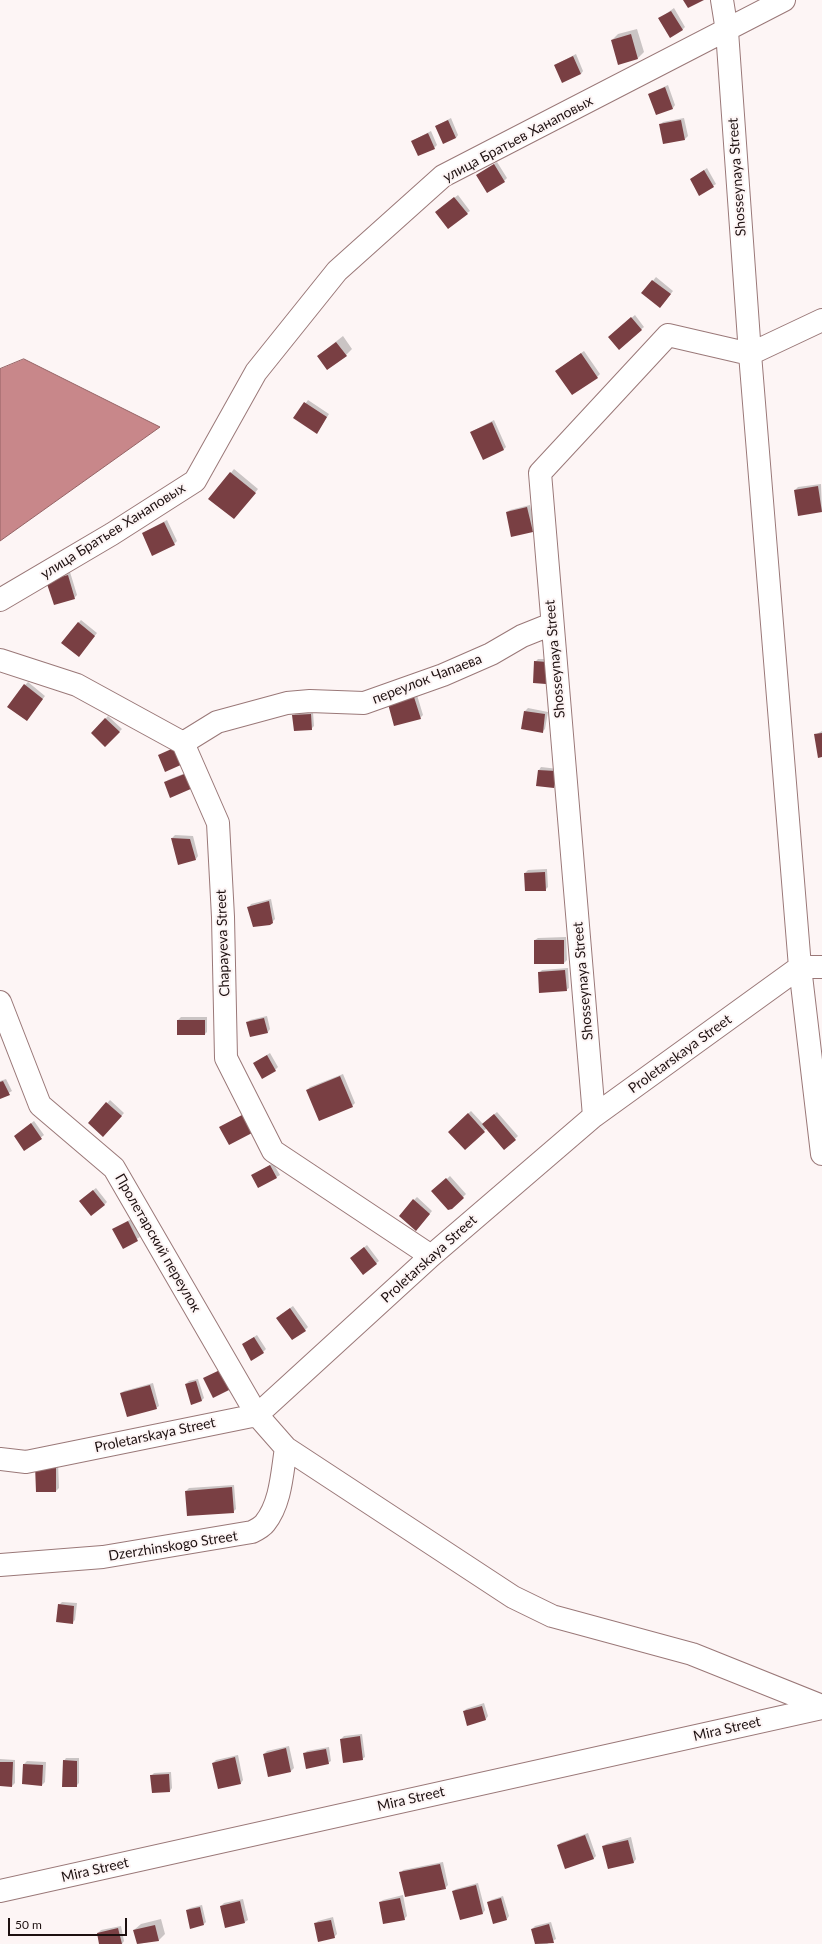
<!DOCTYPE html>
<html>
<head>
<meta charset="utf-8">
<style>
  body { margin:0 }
  #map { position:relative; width:822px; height:1944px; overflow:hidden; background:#fdf5f5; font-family:Lato,sans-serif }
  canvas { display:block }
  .scale { position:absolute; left:8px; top:1918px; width:119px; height:18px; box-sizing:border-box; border:2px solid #1d1010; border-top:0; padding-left:5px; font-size:12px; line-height:14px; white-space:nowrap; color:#1d1010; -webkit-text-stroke:3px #fdf5f5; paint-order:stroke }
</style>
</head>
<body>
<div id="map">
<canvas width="822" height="1944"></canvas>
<div class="scale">50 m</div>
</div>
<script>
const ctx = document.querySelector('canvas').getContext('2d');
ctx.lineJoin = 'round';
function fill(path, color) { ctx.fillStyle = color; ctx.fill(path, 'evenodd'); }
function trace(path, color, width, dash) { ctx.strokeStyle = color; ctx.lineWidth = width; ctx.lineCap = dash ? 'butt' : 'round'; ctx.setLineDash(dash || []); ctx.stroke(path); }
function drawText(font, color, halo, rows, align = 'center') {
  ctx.font = font + ' Lato,sans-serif'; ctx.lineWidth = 4; ctx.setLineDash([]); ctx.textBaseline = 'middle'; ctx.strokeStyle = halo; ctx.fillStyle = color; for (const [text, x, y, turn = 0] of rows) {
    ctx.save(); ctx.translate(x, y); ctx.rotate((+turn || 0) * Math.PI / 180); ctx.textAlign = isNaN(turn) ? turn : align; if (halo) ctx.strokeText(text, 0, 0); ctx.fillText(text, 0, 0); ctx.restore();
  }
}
const water = new Path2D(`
  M24 359 160 427 0 541V369Z`);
fill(water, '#c8878a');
trace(water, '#956365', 1);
fill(new Path2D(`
  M674 8 685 27 682 30 660 18Z
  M637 29 644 52 638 58 619 63 612 40 618 34Z
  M576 54 583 71 581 74 555 65Z
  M668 85 675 105 673 108 649 94Z
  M451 118 458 135 456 138 436 126Z
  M684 118 688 136 685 139 660 125 663 122Z
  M431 131 437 145 434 148 412 141Z
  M497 162 507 178 504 181 477 175Z
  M707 168 716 184 700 194 691 179Z
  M458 195 470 211 467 213 439 210Z
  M656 277 673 291 663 304 643 293Z
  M635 315 644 327 619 348 612 334Z
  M343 336 352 349 346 355 318 356Z
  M584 351 600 374 597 377 560 368Z
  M308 400 329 414 319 430 295 418Z
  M494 420 506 447 504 449 471 432Z
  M234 469 258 489 237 515 210 499Z
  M821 484 822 511 799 515 795 490 798 487Z
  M530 505 535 528 532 531 507 512 510 510Z
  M167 520 177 541 174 544 143 533Z
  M70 572 77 595 74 598 50 578Z
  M81 620 97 633 81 653 62 642Z
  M538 659H549V680L546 683 535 662Z
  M28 682 45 696 29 717 25 685Z
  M417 695 423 715 420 718 389 705Z
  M528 708 548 712 545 729 542 732 525 711Z
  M313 712 314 726 311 729 293 716 296 713Z
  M108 716 122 729 105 746 92 733Z
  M822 731V756L815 735Z
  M541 767 558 769 556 784 553 787 539 770Z
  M190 771 195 785 165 783 168 780Z
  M175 835 193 836 198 856 196 859 172 838Z
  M547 869 548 887 545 890 525 873 528 870Z
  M271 899 275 919 270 924 249 907 251 904Z
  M566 937 567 960 564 963 535 940 538 938Z
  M568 968 569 988 566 990 539 973 542 970Z
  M267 1016 270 1029 268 1032 247 1023 250 1020Z
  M181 1017H207V1032L205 1034 178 1020Z
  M270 1053 278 1067 275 1070 254 1063Z
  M343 1074 355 1103 352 1106 307 1090 310 1087Z
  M6 1079 12 1091 0 1098V1081Z
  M110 1100 124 1113 106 1133 89 1123Z
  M471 1111 483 1124 497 1112 518 1136 505 1148 487 1128 465 1149 449 1132Z
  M34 1121 44 1135 25 1150 15 1136Z
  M273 1163 280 1175 259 1187 253 1175Z
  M450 1176 466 1194 452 1208 433 1192Z
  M96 1188 107 1202 104 1205 83 1198Z
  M417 1197 432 1211 419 1227 414 1200Z
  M131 1219 140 1237 123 1247 114 1229Z
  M367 1245 379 1261 364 1273 354 1256Z
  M293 1306 308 1327 305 1330 280 1315Z
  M257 1335 266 1349 263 1352 243 1344Z
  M198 1379 204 1398 201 1401 186 1384 189 1381Z
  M153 1383 159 1406 156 1408 121 1393 124 1391Z
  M58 1462 59 1488 56 1491H37Z
  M234 1485 236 1509 233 1512 188 1515 186 1491 189 1488Z
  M62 1602 77 1603 75 1620 72 1623 59 1605Z
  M484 1703 488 1716 486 1719 464 1712 466 1709Z
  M362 1734 365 1757 362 1759 344 1762 341 1739 344 1736Z
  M289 1746 294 1768 291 1771 269 1776 264 1754 267 1751Z
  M329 1747 331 1761 328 1763 304 1754 307 1751Z
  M238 1755 243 1780 241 1783 213 1763 216 1760Z
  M66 1758H79V1783L76 1786 64 1761Z
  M0 1759 15 1760V1783L12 1786 0 1785Z
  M27 1761 46 1762 45 1782 42 1785 23 1783 24 1764Z
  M171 1772 172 1788 170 1791 151 1776 154 1773Z
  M588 1833 596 1856 593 1859 558 1846 560 1843Z
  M631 1837 636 1859 634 1862 609 1868 603 1847 606 1844Z
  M443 1862 448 1885 445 1888 401 1873 403 1870Z
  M478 1883 485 1910 483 1913 453 1891 456 1889Z
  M403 1895 407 1916 404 1919 380 1902 383 1900Z
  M503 1896 509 1916 507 1919 488 1902 491 1900Z
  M243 1899 248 1920 245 1922 221 1906 224 1903Z
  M202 1905 206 1922 204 1924 187 1910 190 1908Z
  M333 1917 337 1934 334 1937 315 1924 318 1921Z
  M161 1919 165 1934 159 1940 138 1944 134 1930 141 1924Z
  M551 1922 556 1939 547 1944H536L532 1929 535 1926Z
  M121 1926 124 1941 122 1944H100L98 1933 101 1930Z`), '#0003');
fill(new Path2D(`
  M683 0H704L688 8Z
  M671 11 683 30 670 38 658 18Z
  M631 34 638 59 618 65 611 40Z
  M573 56 581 74 562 83 554 65Z
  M665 87 673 109 656 115 648 94Z
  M448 120 456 138 443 144 435 126Z
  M681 120 685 140 663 144 659 124Z
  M428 133 435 149 418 156 411 141Z
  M494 164 505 182 487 193 476 175Z
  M704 170 714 187 699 196 690 179Z
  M454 197 468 214 448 229 435 212Z
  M652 280 671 294 660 308 641 293Z
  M631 317 642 330 619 350 608 337Z
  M336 342 347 356 327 370 317 356Z
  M581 353 598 378 572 395 555 371Z
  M304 402 327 417 317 434 293 418Z
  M492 422 504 450 483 460 470 432Z
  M230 472 256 493 234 519 208 499Z
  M818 486 822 512 798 516 794 490Z
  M527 507 533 532 511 537 506 512Z
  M164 522 175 545 152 556 142 533Z
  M68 575 75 599 54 605 46 581Z
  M78 622 95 636 79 657 61 643Z
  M534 661 547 662 546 684 533 683Z
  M24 684 43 699 27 721 7 707Z
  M414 697 421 719 394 726 388 704Z
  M524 711 545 714 543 733 521 729Z
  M311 714 312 730 294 731 292 715Z
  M105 718 120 732 105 747 91 733Z
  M822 733V757L818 758 814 734Z
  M176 747 183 764 165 772 158 755Z
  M538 770 556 771 554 788 536 786Z
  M187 773 193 788 170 798 164 782Z
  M171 838 190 839 196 860 178 865Z
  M545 872 546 891H525L524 873Z
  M269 901 273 923 270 925 253 927 247 907Z
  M534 940H564V964H534Z
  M565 970 567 991 539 993 538 972Z
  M264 1018 268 1033 250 1037 246 1022Z
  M177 1020H205V1035H177Z
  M267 1055 276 1071 262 1079 253 1063Z
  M340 1076 353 1107 319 1121 306 1090Z
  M3 1081 10 1095 0 1099V1082Z
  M106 1102 122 1116 103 1137 88 1123Z
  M468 1113 485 1132 465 1150 448 1132Z
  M494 1114 516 1140 504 1150 482 1124Z
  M242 1115 252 1133 229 1145 219 1127Z
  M31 1123 42 1139 24 1151 14 1136Z
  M270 1165 277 1178 258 1188 251 1175Z
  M446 1178 464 1198 452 1209 448 1210 431 1191Z
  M93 1190 105 1205 91 1216 79 1201Z
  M413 1199 430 1214 416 1231 399 1216Z
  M128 1221 138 1241 123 1249 112 1229Z
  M364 1247 377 1264 363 1275 350 1258Z
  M290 1308 306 1331 292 1340 276 1318Z
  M254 1337 264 1353 251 1361 242 1344Z
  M222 1369 231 1389 213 1398 203 1378Z
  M196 1381 202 1401 191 1405 185 1384Z
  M150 1385 157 1409 127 1417 120 1393Z
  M56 1464V1492H36L35 1465Z
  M232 1487 234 1513 187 1516 185 1491Z
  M58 1604 74 1606 73 1624 56 1622Z
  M482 1706 486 1720 467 1726 463 1711Z
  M360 1736 363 1760 343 1763 340 1739Z
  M286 1748 291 1772 268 1777 263 1754Z
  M326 1749 329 1764 306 1769 303 1753Z
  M235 1757 241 1784 218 1789 212 1763Z
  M63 1760 77 1761V1787H62Z
  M0 1762H13L12 1787 0 1786Z
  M23 1764 43 1765 42 1786 22 1784Z
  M169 1774 170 1792 152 1793 150 1775Z
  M585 1835 594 1859 565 1869 557 1845Z
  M628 1840 634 1863 608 1869 602 1846Z
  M440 1864 446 1889 405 1897 399 1872Z
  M476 1885 483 1914 460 1920 452 1891Z
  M400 1898 405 1920 383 1924 379 1902Z
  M501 1898 507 1920 493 1924 487 1902Z
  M240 1901 245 1923 225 1928 220 1906Z
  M200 1907 204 1925 190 1929 186 1910Z
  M331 1920 335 1938 318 1942 314 1923Z
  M549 1924 554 1943 535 1944 531 1929Z
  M155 1925 159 1941 137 1944 133 1930Z
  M118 1928 122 1944H99L97 1933Z`), '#793f43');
const minor = new Path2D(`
  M722 0 727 31 750 354 800 967 822 1154
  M0 600 112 534 195 481 256 372 337 271 443 176 784 0
  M0 660 77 685 183 743 218 823 223 917 226 1058 273 1151 431 1256
  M183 743 217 722 287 703 310 701 364 703 443 675 491 654 522 636 552 624
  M0 1002 40 1105 114 1168 257 1415 286 1448 513 1597 552 1616 692 1654 822 1706
  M594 1116 540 473 668 335 750 354 822 320
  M0 1459 26 1462 257 1415 431 1256 594 1116 800 967H822
  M0 1565 103 1557 252 1532C256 1530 262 1527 265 1523 281 1503 282 1473 286 1448
  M0 1891 822 1708`);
trace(minor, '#9a7878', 24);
trace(minor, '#fff', 22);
drawText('14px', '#1d1010', '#fdf5f5', [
  ["улица Братьев Ханаповых",518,139,-28],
  ["Shosseynaya Street",737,177,-94],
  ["улица Братьев Ханаповых",113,531,-32],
  ["Shosseynaya Street",555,659,-95],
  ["переулок Чапаева",427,679,-21],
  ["Chapayeva Street",223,943,-92],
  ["Shosseynaya Street",583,981,-95],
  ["Proletarskaya Street",680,1054,-36],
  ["Пролетарский переулок",158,1243,60],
  ["Proletarskaya Street",429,1259,-42],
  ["Proletarskaya Street",155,1435,-12],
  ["Dzerzhinskogo Street",173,1546,-9],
  ["Mira Street",727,1729,-13],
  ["Mira Street",411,1799,-13],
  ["Mira Street",95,1870,-13]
]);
</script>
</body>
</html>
